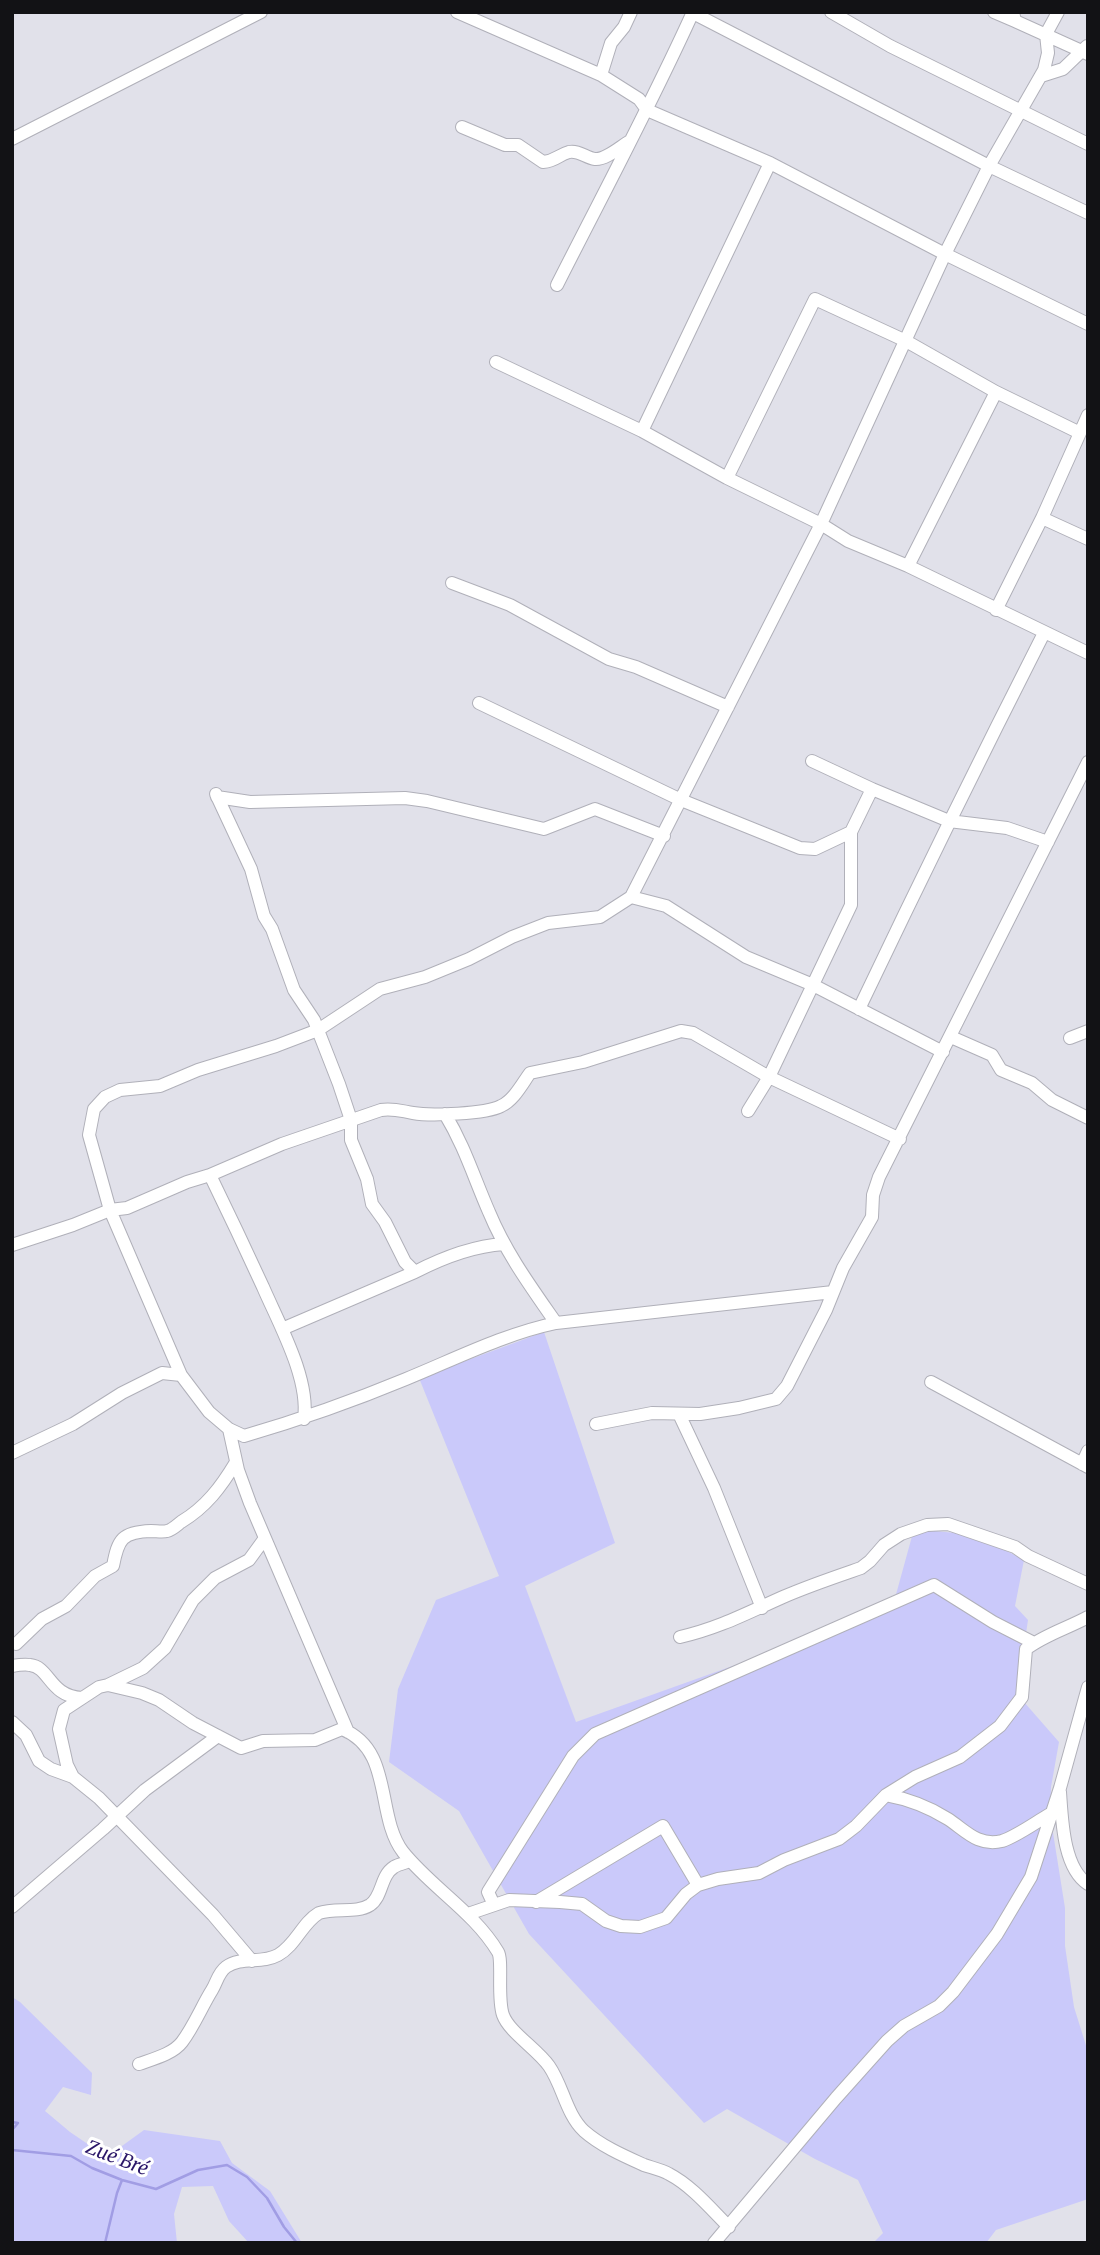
<!DOCTYPE html>
<html>
<head>
<meta charset="utf-8">
<style>
  body { margin:0 }
  #map { position:relative; width:1100px; height:2255px; overflow:hidden; background:#e1e1ea; font-family:Merriweather,serif }
  canvas { display:block }
  .frame { position:absolute; inset:0; border:14px solid #121215; pointer-events:none }
</style>
</head>
<body>
<div id="map">
<canvas width="1100" height="2255"></canvas>
<div class="frame"></div>
</div>
<script>
const ctx = document.querySelector('canvas').getContext('2d');
ctx.lineJoin = 'round';
function fill(path, color) { ctx.fillStyle = color; ctx.fill(path, 'evenodd'); }
function trace(path, color, width, dash) { ctx.strokeStyle = color; ctx.lineWidth = width; ctx.lineCap = dash ? 'butt' : 'round'; ctx.setLineDash(dash || []); ctx.stroke(path); }
function drawText(font, color, halo, rows, align = 'center') {
  ctx.font = font + ' Merriweather,serif'; ctx.lineWidth = 6; ctx.setLineDash([]); ctx.textBaseline = 'middle'; ctx.strokeStyle = halo; ctx.fillStyle = color; for (const [text, x, y, turn = 0] of rows) {
    ctx.save(); ctx.translate(x, y); ctx.rotate((+turn || 0) * Math.PI / 180); ctx.textAlign = isNaN(turn) ? turn : align; if (halo) ctx.strokeText(text, 0, 0); ctx.fillText(text, 0, 0); ctx.restore();
  }
}
fill(new Path2D(`
  M544 1332 615 1543 525 1586 576 1722 892 1609 914 1529 976 1535 1024 1560 1015 1606 1028 1620 1017 1694 1059 1742 1051 1787 1050 1814 1065 1908V1946L1074 2007 1088 2052V2199L996 2230 986 2243H873L883 2233 858 2180 815 2159 727 2109 704 2123 529 1934 459 1811 389 1762 398 1689 436 1600 499 1576 419 1378Z
  M12 1997 20 2002 92 2073 91 2095 63 2087 45 2111 70 2132 95 2149 115 2151 144 2130 220 2141 232 2163 270 2191 302 2243H249L229 2221 213 2186 182 2187 174 2214 177 2243H12Z`), '#cac9fa');
trace(new Path2D(`
  M12 2122 18 2123 12 2130
  M12 2150 71 2156 92 2168 122 2180 156 2189 198 2170 227 2165 247 2177 267 2198 284 2227 297 2243
  M105 2243 117 2193 122 2180`), '#a19de4', 2.5);
const minor = new Path2D(`
  M457 12 601 75 639 99 647 110 770 163 945 254 1088 324
  M831 12 890 46 1088 144
  M994 12 1015 21
  M1013 12 1015 21 1088 54
  M693 13 989 166 1088 213
  M601 75 611 43 624 27 631 12
  M1041 76 1063 69 1087 46
  M462 127 505 145H518L543 162C556 161 558 155 569 152 579 150 586 158 595 159 606 160 621 146 630 141
  M12 139 261 12
  M557 285C603 194 651 105 693 12
  M496 362 642 431 727 478 821 524 848 541 908 566 1088 653
  M642 431 770 163
  M727 478 815 299 906 341 996 392 1078 432
  M1042 518 1088 539
  M908 566 996 392
  M452 583 510 605 609 659 636 667 728 707
  M996 610 1042 518 1088 415
  M479 703 681 800 800 848 815 849 851 832 872 789
  M812 761 872 789 949 821 1007 828 1048 842
  M216 794 251 869 264 916 272 929 294 990 314 1020 339 1084 351 1120V1140L367 1179 372 1204 385 1222 405 1262 415 1272C442 1258 474 1246 504 1244
  M217 797 250 802 405 798 427 801 544 829 595 809 664 836
  M631 897 666 906 746 957 813 985 943 1052
  M859 1009C919 883 981 757 1044 633
  M951 1037 992 1055 1001 1070 1032 1083 1052 1100 1088 1118
  M1070 1038 1088 1031
  M748 1111 769 1077 851 905V832
  M445 1114C465 1147 474 1178 489 1212 506 1253 531 1287 556 1323
  M210 1175C228 1212 246 1250 263 1287 279 1324 310 1379 304 1419
  M12 1245 73 1225 110 1210 127 1208 187 1182 210 1175 282 1144 381 1110C393 1108 401 1111 413 1113 430 1116 486 1114 501 1106 514 1100 522 1084 530 1073L583 1062 681 1031 693 1033 769 1077 900 1139
  M833 1292 556 1323C504 1334 455 1359 406 1379 353 1401 299 1420 244 1436L229 1429 209 1412 181 1375 110 1210 89 1135 94 1109 105 1097 120 1090 160 1086 198 1070 276 1046 318 1030 380 989 425 977 469 959 512 937 548 923 600 917 631 897 821 524 945 254 989 166 1044 70 1048 53 1046 34 1058 12
  M282 1329 415 1272
  M931 1382 1088 1467
  M679 1414 714 1488 762 1608
  M596 1424 652 1413 700 1414 739 1408 776 1399 787 1386 826 1310 843 1268 872 1217 873 1195 879 1177 1088 762
  M229 1429 238 1470 250 1503 348 1732
  M12 1453 73 1424 122 1393 162 1373 181 1375
  M1082 1464 1088 1451
  M680 1637C719 1628 747 1613 783 1597 808 1586 835 1577 861 1568L870 1561 884 1545 901 1534 927 1525 948 1524 1015 1547 1028 1556 1088 1584
  M16 1644 42 1619 66 1606 95 1576 113 1566C118 1539 122 1532 151 1531 156 1531 163 1532 167 1531 172 1530 177 1525 181 1522 206 1507 221 1487 236 1462
  M12 1666C18 1665 25 1664 30 1665 50 1667 49 1696 82 1698
  M108 1685 143 1668 165 1648 193 1600 215 1578 249 1560 265 1538
  M12 1722 26 1735 39 1761 51 1769 73 1777 99 1798 213 1915 252 1961
  M73 1777 67 1765 59 1729 64 1710 99 1687 108 1685 142 1693 159 1700 193 1723 241 1748 263 1741 315 1740 342 1729C394 1750 375 1815 403 1852 432 1888 474 1912 498 1952 503 1960 497 1999 503 2015 509 2032 537 2049 549 2066 563 2086 566 2114 584 2131 601 2146 624 2156 644 2165 653 2168 662 2170 669 2174 692 2186 711 2209 729 2227
  M1060 1792C1062 1819 1063 1868 1088 1884
  M886 1795C908 1799 929 1807 948 1819 965 1830 978 1847 1002 1841 1017 1836 1036 1822 1050 1814
  M536 1902 663 1826 698 1885
  M494 1905 488 1892 573 1756 595 1734 934 1585 993 1622 1034 1643
  M12 1907 103 1829 145 1790 218 1736
  M468 1914 509 1900 560 1902 582 1904 606 1921 621 1926 640 1927 666 1918 686 1894 698 1885 718 1879 759 1873 784 1860 839 1839 856 1826 886 1795 915 1777 960 1757 1000 1726 1022 1697 1026 1649C1044 1635 1068 1628 1088 1617
  M139 2064C153 2059 173 2054 182 2042 194 2026 202 2006 212 1990 217 1982 218 1973 226 1967 241 1956 262 1964 278 1955 296 1945 302 1923 319 1913 335 1907 356 1914 370 1905 383 1896 380 1876 394 1867 399 1864 405 1863 410 1861
  M714 2243 836 2098 887 2041 904 2026 939 2006 953 1992 997 1934 1031 1877 1060 1788 1088 1687`);
trace(minor, '#b0b0b9', 14);
trace(minor, '#fff', 12);
drawText('italic 19px', '#2b1768', '#fff', [
  ["Zué Bré",117,2159,21]
]);
</script>
</body>
</html>
